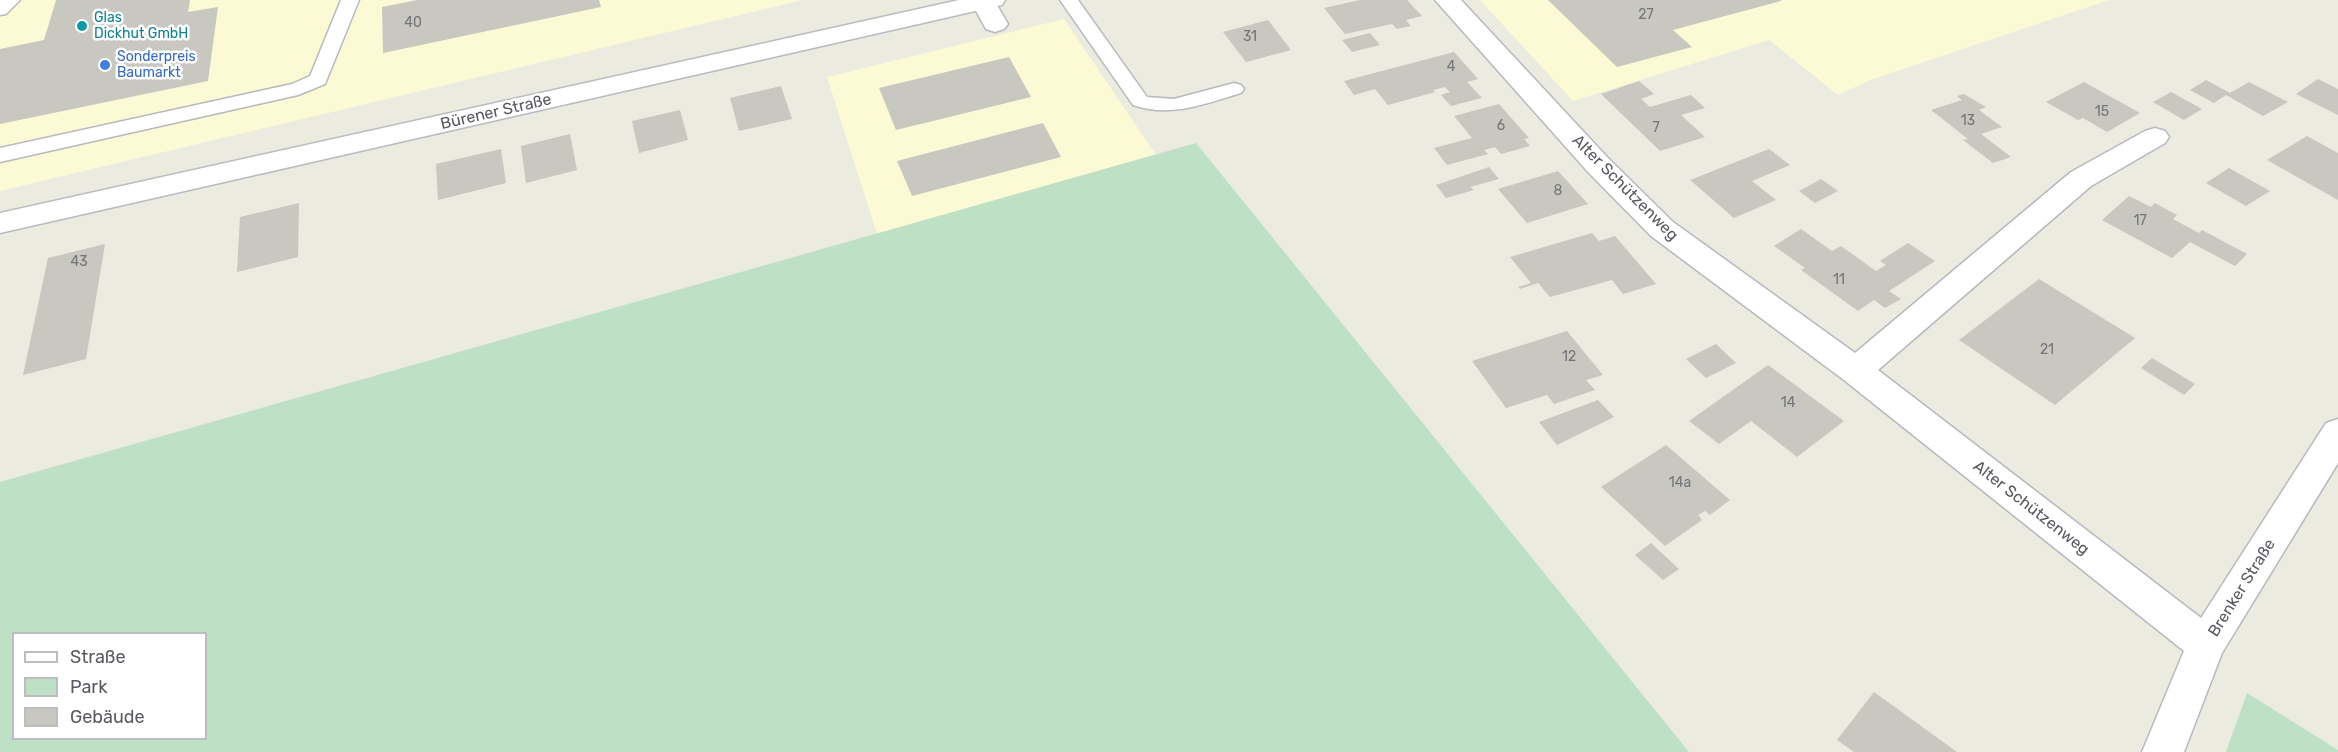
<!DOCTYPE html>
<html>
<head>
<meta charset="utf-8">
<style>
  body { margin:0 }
  #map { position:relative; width:2338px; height:752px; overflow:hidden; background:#ebebe0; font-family:Rubik,sans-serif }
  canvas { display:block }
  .legend { position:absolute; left:12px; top:632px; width:195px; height:108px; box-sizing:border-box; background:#fff; border:2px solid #bdbdbf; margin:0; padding:8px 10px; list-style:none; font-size:18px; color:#595a60 }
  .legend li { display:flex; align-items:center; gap:12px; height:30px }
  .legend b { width:30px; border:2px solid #bdbdbf }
</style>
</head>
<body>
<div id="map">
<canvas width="2338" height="752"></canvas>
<ul class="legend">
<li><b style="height:8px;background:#fff"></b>Straße</li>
<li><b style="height:16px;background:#bee1c6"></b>Park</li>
<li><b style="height:16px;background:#c8c7c0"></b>Gebäude</li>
</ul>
</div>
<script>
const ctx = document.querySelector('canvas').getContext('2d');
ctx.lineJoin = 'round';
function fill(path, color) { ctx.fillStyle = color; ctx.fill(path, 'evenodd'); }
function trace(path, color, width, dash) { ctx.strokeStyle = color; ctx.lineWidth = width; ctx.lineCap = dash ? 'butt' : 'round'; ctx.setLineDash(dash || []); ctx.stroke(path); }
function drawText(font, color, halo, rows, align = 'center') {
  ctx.font = font + ' Rubik,sans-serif'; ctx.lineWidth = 5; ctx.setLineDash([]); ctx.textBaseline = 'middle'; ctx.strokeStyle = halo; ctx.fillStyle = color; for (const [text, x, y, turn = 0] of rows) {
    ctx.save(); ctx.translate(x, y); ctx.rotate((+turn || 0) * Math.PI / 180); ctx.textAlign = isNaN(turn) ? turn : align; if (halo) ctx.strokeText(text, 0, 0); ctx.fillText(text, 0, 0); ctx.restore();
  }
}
fill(new Path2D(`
  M0 0H803L0 191Z
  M1480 0H2109L1873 79 1838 95 1769 40 1573 101Z
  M1064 19 1156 155 877 234 827 77Z`), '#fbfad5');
fill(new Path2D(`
  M1196 143 1689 752H0V482ZM14 634H206V738H14Z
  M2247 693 2338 750V752H2226Z`), '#bee1c6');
fill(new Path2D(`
  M56 0H190L188 12 218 7 208 81 0 124V49L44 40Z
  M417 0H599L601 7 383 53 382 7Z
  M1360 0H1407L1422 16 1406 20 1411 26 1397 29 1392 24 1345 34 1324 8Z
  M1548 0H1781V1L1673 30 1692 47 1617 67Z
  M1268 20 1291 50 1246 62 1223 32Z
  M1370 33 1380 45 1352 52 1342 40Z
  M1454 52 1478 79 1467 82 1482 98 1451 106 1441 95 1450 92 1445 87 1433 90 1435 92 1388 105 1375 89 1354 95 1344 81Z
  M1009 57 1031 97 896 130 879 88Z
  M2318 79 2338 89V115L2296 94Z
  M2206 80 2230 93 2249 82 2288 102 2263 116 2226 95 2214 103 2190 90Z
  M1639 81 1654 94 1641 99 1650 107 1691 95 1705 108 1681 115 1705 137 1660 151 1601 94Z
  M2084 82 2140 113 2107 132 2083 118 2078 120 2046 102Z
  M781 86 792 119 739 131 730 98Z
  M2171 92 2202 109 2184 120 2153 102Z
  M1964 94 1986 107 1979 110 2002 127 1981 134 2011 157 1993 163 1963 140 1968 139 1931 110 1962 100 1957 96Z
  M1499 104 1529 138 1524 139 1530 146 1501 154 1495 147 1484 150 1488 154 1447 165 1434 148 1472 138 1454 116Z
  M680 110 688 140 639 153 632 121Z
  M1043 123 1061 157 912 196 897 161Z
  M570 134 577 170 526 183 521 146Z
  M2307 136 2338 153V200L2267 160Z
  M501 149 506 183 438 200 436 164Z
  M1769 149 1790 165 1752 181 1776 200 1734 218 1690 180Z
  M1489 167 1499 179 1470 187 1474 190 1446 198 1436 185Z
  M2229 168 2270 191 2246 206 2206 183Z
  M1558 171 1588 204 1527 223 1498 189Z
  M1821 179 1838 191 1815 203 1799 191Z
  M2129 196 2151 207 2155 203 2177 215 2173 219 2199 233 2202 230 2247 254 2235 266 2190 242 2172 258 2102 220Z
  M299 203 298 257 237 272 240 217Z
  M1801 229 1832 251 1841 246 1876 271 1886 265 1880 261 1908 243 1935 261 1889 291 1901 299 1885 308 1874 300 1858 311 1801 270 1805 268 1774 246Z
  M1592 233 1599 241 1615 236 1656 284 1623 294 1612 280 1550 297 1538 283 1520 289 1518 287 1531 283 1510 257Z
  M105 244 86 359 23 375 48 258Z
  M2039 279 2135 338 2055 405 1959 340Z
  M1567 331 1603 375 1586 380 1595 390 1554 404 1547 395 1506 408 1472 361Z
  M1716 344 1736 363 1706 378 1686 359Z
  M2152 358 2195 384 2184 395 2141 368Z
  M1768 365 1844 421 1797 457 1751 421 1719 444 1689 421Z
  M1598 400 1614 417 1557 445 1539 422Z
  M1666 445 1730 500 1710 515 1705 511 1698 515 1702 520 1665 546 1601 487Z
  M1651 543 1679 569 1663 580 1635 555Z
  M1874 692 1957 752H1854L1837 740Z`), '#c8c7c0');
const lane = new Path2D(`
  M0 0H20L6 14 0 15Z
  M341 0H359L325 84 298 95 0 162V148L292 84 310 76Z
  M1060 0H1078L1147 97 1174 99 1234 83 1241 85 1244 89 1241 93C1204 104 1171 118 1133 105Z`);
const street = new Path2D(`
  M970 0H994L1008 24 1004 29 995 32 986 29Z
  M1435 0H1461L1608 158 1673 222 1855 353 2071 172 2145 131 2155 128 2165 131 2169 137 2165 143 2091 186 1878 370 2201 618 2326 423 2338 419V463L2222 653 2184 752H2142L2184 651 1844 380 1651 236 1588 172Z`);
const secondary = new Path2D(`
  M959 0H1005L1002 5 993 7 0 233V213Z`);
trace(lane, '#b8b8be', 3);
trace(street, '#b8b8be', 3);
trace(secondary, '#b9bac1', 3);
fill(lane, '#fff');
fill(street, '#fff');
fill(secondary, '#fff');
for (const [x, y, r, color] of [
  [82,26,6,"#0f9aa8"],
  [105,65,6,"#3f7fe0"]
]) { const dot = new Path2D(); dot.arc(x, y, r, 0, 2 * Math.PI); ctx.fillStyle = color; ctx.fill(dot); trace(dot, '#fff', 2); }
drawText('14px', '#757578', null, [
  ["27",1646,15],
  ["40",413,23],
  ["31",1250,37],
  ["4",1451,67],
  ["15",2102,112],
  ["13",1968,121],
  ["6",1501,126],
  ["7",1656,128],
  ["8",1558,191],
  ["17",2140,221],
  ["43",79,262],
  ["11",1839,280],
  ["21",2047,350],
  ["12",1569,357],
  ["14",1788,403],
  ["14a",1680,483]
]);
drawText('14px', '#0d838f', '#fff', [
  ["Glas",94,18],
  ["Dickhut GmbH",94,34]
], 'left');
drawText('14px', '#366cbe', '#fff', [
  ["Sonderpreis",117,57],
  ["Baumarkt",117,73]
], 'left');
drawText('16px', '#595a60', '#fff', [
  ["Bürener Straße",496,112,-13],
  ["Alter Schützenweg",1625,188,45],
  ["Alter Schützenweg",2031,508,38],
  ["Brenker Straße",2242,588,-58]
]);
</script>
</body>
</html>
